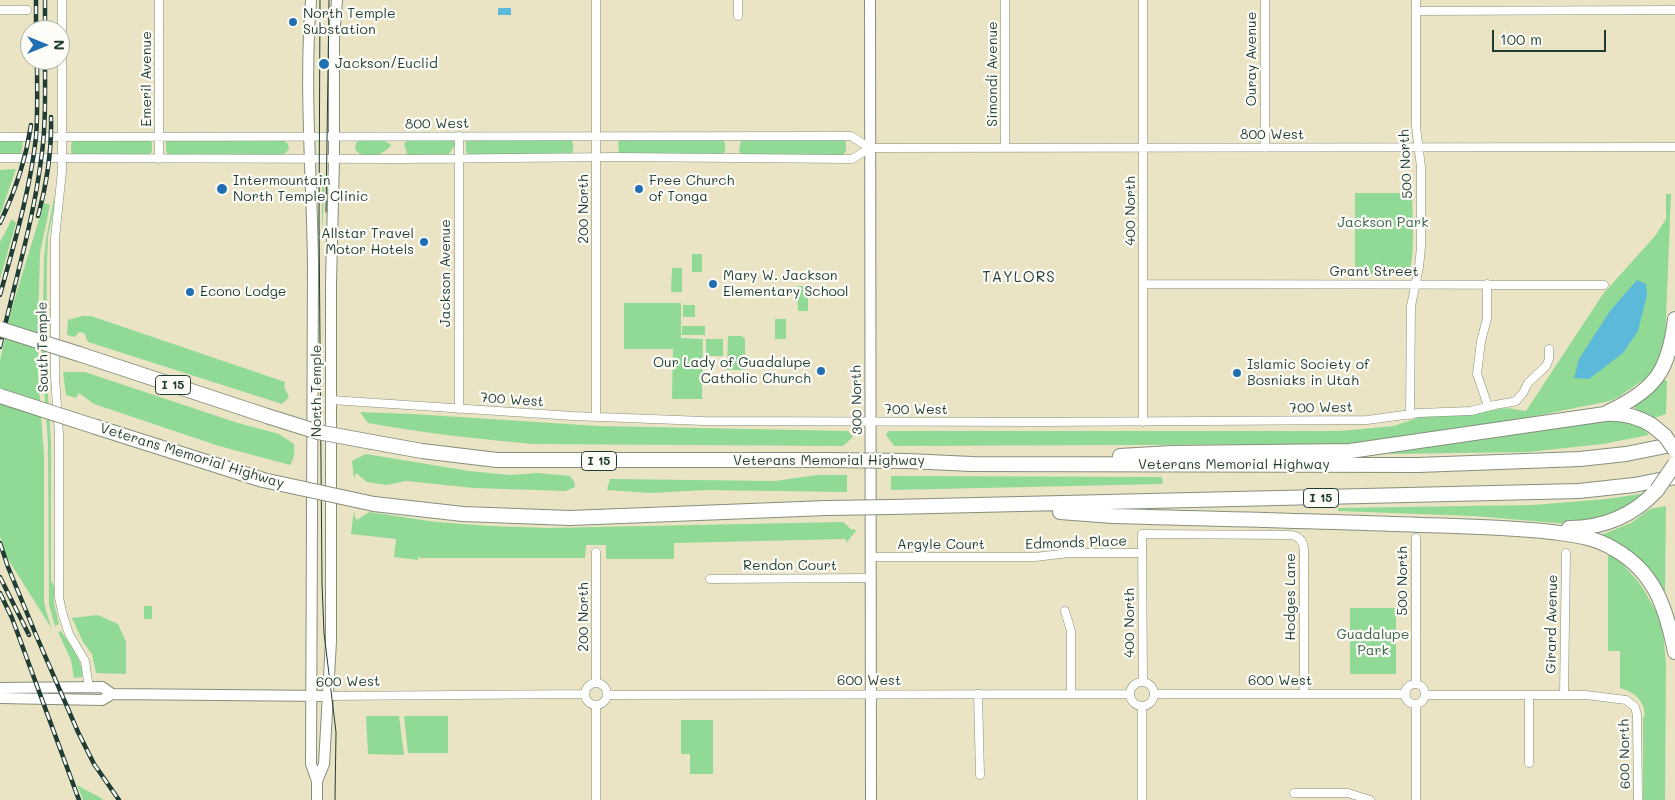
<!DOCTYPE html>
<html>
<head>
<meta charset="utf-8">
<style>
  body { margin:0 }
  #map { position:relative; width:1675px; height:800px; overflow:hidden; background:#eae4c4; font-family:Mali,sans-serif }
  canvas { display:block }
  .north { position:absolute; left:20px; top:20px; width:50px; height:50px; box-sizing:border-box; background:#fdfcf7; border:1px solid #a4b0a9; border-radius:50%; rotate:90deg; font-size:14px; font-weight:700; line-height:20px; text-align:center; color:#1f3d34 }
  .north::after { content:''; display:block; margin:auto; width:18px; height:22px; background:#1f6fb2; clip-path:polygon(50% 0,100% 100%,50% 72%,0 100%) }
  .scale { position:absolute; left:1492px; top:30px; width:114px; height:22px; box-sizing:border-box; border:2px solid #1f3d34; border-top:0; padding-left:6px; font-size:15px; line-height:18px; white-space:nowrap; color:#1f3d34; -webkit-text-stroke:4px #fdfcf7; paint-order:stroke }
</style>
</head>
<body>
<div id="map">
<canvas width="1675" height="800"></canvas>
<div class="north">N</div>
<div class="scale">100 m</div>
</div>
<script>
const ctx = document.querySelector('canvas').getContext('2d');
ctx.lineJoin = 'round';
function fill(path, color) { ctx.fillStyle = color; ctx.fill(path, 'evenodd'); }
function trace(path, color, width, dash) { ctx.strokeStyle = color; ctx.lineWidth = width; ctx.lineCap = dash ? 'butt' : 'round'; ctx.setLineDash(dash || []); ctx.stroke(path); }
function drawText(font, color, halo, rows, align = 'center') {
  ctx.font = font + ' Mali,sans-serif'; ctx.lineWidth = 4.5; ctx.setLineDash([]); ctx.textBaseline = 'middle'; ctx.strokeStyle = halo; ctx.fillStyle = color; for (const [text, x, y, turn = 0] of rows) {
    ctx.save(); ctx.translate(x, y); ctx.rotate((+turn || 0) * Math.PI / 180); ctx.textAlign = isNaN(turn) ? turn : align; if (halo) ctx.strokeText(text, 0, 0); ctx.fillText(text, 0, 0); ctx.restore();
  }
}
fill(new Path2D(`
  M170 139 283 140 288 144 289 148 286 153 281 155H170L166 152V141Z
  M361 139C371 139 383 138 391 145 384 156 363 161 355 149L356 143Z
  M620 139 723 140 725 143V152L721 155 619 154 618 143Z
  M843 139 846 142V151L843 155H744L739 152 741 140Z
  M0 140H21L23 143 21 154 0 155Z
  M74 140H150L152 143V152L148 155H73C70 152 70 143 74 140Z
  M407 140H454L455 145 449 154 411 155 407 154 404 144Z
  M468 140H571C574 143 574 151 571 155H468L466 151V141Z
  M16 169 0 215V170Z
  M322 174H325L322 236Z
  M1355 193H1412C1412 211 1416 260 1408 274H1355Z
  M1666 194H1671L1665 342 1655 368 1646 378 1620 396 1610 401 1525 418 1425 434V433L1412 434V436L1349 444 894 446 886 435 888 431H1339L1394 426 1420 417 1464 414 1507 408 1526 411 1603 294 1655 236 1666 219Z
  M54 198 56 199 48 236 47 263 46 363 51 443V580L54 587V603L59 624 55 626 49 605 48 443 42 360 44 259 46 239Z
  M44 203 50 205 40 253 38 325V372L44 456V601L46 611 52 629 6 556 0 536V361L11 311Z
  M12 219 16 223 0 279V242Z
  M692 254H702V272H692Z
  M672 268H682V292H671Z
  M797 286H808V311H798Z
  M624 303H681V338L703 339 702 399H672L673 349H624Z
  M683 305H695V317H683Z
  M82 316H91L285 382 284 387 289 397 282 404 88 342 84 333 79 332 75 337 67 335 68 320Z
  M775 319H786V339H775Z
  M682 326H705V335H682Z
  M728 336H742L745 339V370H727Z
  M706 339H723V356H706Z
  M63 372H85L238 423 279 434 294 444C295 451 294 459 290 465L219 446 94 404 79 393 76 398 66 395Z
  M1663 379 1667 381 1666 414 1654 418 1635 410 1634 404Z
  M360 412 413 414 598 426 848 431 853 437 843 446 533 444C478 439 423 433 368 423Z
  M1613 420C1626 422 1641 424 1649 435L1603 444 1528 452 1390 454V450Z
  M366 454 469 471 510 475 538 473 570 476 574 481 575 487 566 491 474 488 406 481 387 485 367 482 356 473 354 479 352 461Z
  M817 475H847V492L706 490 651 493 607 490 610 479 775 481Z
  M891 476 1162 477 1163 484 891 490Z
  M1646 493 1634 504 1604 518 1568 524 1474 516 1338 511V508L1533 505 1607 499Z
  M1666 506 1665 593 1664 595 1601 537V535L1631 523 1650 509Z
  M354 510 355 517 357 520 369 512 436 522 490 526 548 528 843 522 852 530 854 529 856 531 846 543V539L674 543V559H606V545H586L585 558H420L418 556V560L394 557 396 539 351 534Z
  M1608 554 1623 563 1625 567 1637 580 1644 590 1659 617 1663 630 1666 665 1665 800H1643V718L1645 715C1644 700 1634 692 1620 688V651H1608Z
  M144 606H152V619H144Z
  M1350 608H1396V674H1350Z
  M98 615 118 624 126 642V674L96 673 92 654 83 642 72 618Z
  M61 631C70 645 83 659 82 677L74 678 71 660 58 632Z
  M366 716H399L404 755 368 754Z
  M404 716H448V753H408Z
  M681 720H713V774H690V754H681Z
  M77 785 101 798 103 800H83Z`), '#90da96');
fill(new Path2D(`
  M498 8H511V15H498Z
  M1637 280 1646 284 1647 295 1638 331 1623 353 1589 379 1574 378 1579 359 1610 311Z`), '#5cb9da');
const street = new Path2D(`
  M62 0V171L55 238V377L59 435V597L62 612 69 634 85 661 89 688
  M596 0V417
  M738 0V16
  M1005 0V148
  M0 10H27
  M1416 11 1675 10
  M459 136V409
  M0 137 851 136 870 148
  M1265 148V0
  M0 158 404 159 615 157 852 159 870 148 1675 147
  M159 159V0
  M1144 284 1604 285
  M1487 284V319L1481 341 1477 374 1488 406
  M331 400 573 416 704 421 1041 422 1367 420 1419 413 1471 411 1495 405 1512 402 1516 401 1523 393 1528 383 1546 366 1549 359V349
  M1410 415 1411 306 1419 267 1421 247V167L1416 127V0
  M1143 422V0
  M870 557H1035L1069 553H1142
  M710 579 871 578
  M1065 611 1071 631V694
  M1130 694a12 12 0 1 1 24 0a12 12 0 1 1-24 0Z
  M596 682V552
  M1143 682 1142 534 1291 535C1299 536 1303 541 1304 549V694
  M585 694a11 11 0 1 1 22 0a11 11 0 1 1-22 0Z
  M1416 684V538
  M1405 694a10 10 0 1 1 20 0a10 10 0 1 1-20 0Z
  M978 694 980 775
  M1155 694H1406
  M1564 694 1566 553
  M608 695 1130 694
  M1425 695H1586L1626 700 1635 707 1637 715 1638 800
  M327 696 585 694
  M1416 704V800
  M596 705V800
  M1142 706V800
  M1529 763V695
  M1294 793H1348L1370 800`);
const secondary = new Path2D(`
  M311 0C304 88 312 177 313 265 313 431 311 597 311 764L317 781
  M870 0 871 800
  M0 688 102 687 112 694 327 696
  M0 698 102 700 112 694
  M317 800V781L324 764 331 641V283L334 159V39L337 0`);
const highway = new Path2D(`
  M79 354 267 416
  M1608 412C1655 390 1669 371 1675 319
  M96 427 263 480
  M372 442 422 451 497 460H828
  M1120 456 1172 453 1350 451 1605 414C1623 413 1638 416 1653 426
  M907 461 972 464 1418 465 1580 459 1626 454 1675 444
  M374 504 463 514 570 518 827 508
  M891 507 1579 491 1634 485 1675 477
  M1060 512 1113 516C1215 519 1318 521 1420 525 1464 526 1508 527 1552 532 1574 535 1595 537 1614 549 1655 572 1666 608 1675 652
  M1569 528C1604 528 1633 516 1657 490`);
trace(street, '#84907c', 9);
trace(secondary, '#84907c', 12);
trace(highway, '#84907c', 16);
trace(street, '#fff', 8);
trace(secondary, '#fff', 10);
trace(highway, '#fff', 14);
trace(new Path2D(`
  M320 0 319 222 322 584 324 633 336 732 335 800
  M326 212 329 0`), '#1f3d34', 1);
const rail = new Path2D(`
  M45 0V30
  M36 30V0
  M38 216C47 183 52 151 51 117
  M0 223C15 192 26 159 31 125
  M0 295C14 244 30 191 36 137 38 112 37 86 37 60
  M0 347C14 284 33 223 41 160 46 127 45 93 45 60
  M0 543 8 567 36 635 78 732 94 764 119 800
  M0 577 29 635
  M0 593 12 618 79 800`);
trace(rail, '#1f3d34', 4.5);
trace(rail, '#fdfcf7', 2.5, [8]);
const highwayBridge = new Path2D(`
  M0 329 79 354
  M0 396 96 427
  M267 416 318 432 372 442
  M1653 426 1665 436 1675 450
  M828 460 907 461
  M263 480 374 504
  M1657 490 1675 464
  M827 508 891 507`);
trace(highwayBridge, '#84907c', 16, []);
trace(highwayBridge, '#fff', 14);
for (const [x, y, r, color] of [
  [293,22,5,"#1f6fb2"],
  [324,64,6,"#1f6fb2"],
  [222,189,6,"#1f6fb2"],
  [639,189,5,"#1f6fb2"],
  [424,242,5,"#1f6fb2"],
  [713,284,5,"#1f6fb2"],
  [190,292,5,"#1f6fb2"],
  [821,371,5,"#1f6fb2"],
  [1237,373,5,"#1f6fb2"]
]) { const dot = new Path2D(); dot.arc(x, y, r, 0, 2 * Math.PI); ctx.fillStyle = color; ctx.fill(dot); trace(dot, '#fdfcf7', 2); }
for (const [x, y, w] of [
  [173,385,35],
  [599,461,35],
  [1321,498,35]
]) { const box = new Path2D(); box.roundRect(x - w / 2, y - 9.5, w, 19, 4); ctx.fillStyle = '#fdfcf7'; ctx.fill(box); trace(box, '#1f3d34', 1); }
drawText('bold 12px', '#1f3d34', null, [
  ["I 15",173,385],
  ["I 15",599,461],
  ["I 15",1321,498]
]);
drawText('14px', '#1f3d34', '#fdfcf7', [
  ["North Temple",303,14],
  ["Substation",303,30],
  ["Jackson/Euclid",335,64],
  ["Intermountain",233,181],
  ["North Temple Clinic",233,197],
  ["Free Church",649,181],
  ["of Tonga",649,197],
  ["Allstar Travel",414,234,"right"],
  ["Motor Hotels",414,250,"right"],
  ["Mary W. Jackson",723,276],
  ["Elementary School",723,292],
  ["Econo Lodge",200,292],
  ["Our Lady of Guadalupe",811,363,"right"],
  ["Catholic Church",811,379,"right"],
  ["Islamic Society of",1247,365],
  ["Bosniaks in Utah",1247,381]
], 'left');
drawText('14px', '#1f3d34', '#fdfcf7', [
  ["Ouray Avenue",1252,59,-90],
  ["Simondi Avenue",993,74,-90],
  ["Emeril Avenue",147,79,-90],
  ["800 West",437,124,-1],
  ["800 West",1272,135],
  ["500 North",1406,164,-93],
  ["200 North",584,209,-90],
  ["400 North",1131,211,-90],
  ["Grant Street",1374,272],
  ["Jackson Avenue",446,273,-90],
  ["South Temple",43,347,-91],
  ["North Temple",317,391,-90],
  ["700 West",512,400,4],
  ["300 North",857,400,-91],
  ["700 West",1321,408,-1],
  ["700 West",916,410],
  ["Veterans Memorial Highway",192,456,17],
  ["Veterans Memorial Highway",829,461],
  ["Veterans Memorial Highway",1234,465],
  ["Edmonds Place",1076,543,-2],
  ["Argyle Court",941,545],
  ["Rendon Court",790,566],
  ["500 North",1403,581,-90],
  ["Hodges Lane",1291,597,-90],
  ["200 North",584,617,-90],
  ["400 North",1130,623,-90],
  ["Girard Avenue",1552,624,-89],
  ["600 West",869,681],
  ["600 West",1280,681],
  ["600 West",348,682,-1],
  ["600 North",1625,754,-91]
]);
drawText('14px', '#3b644c', '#fdfcf7', [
  ["Jackson Park",1383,223],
  ["Guadalupe",1373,635],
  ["Park",1373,651]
]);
ctx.letterSpacing = '1px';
drawText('15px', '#1f3d34', '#fdfcf7', [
  ["TAYLORS",1019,277]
]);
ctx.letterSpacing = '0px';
</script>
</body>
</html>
